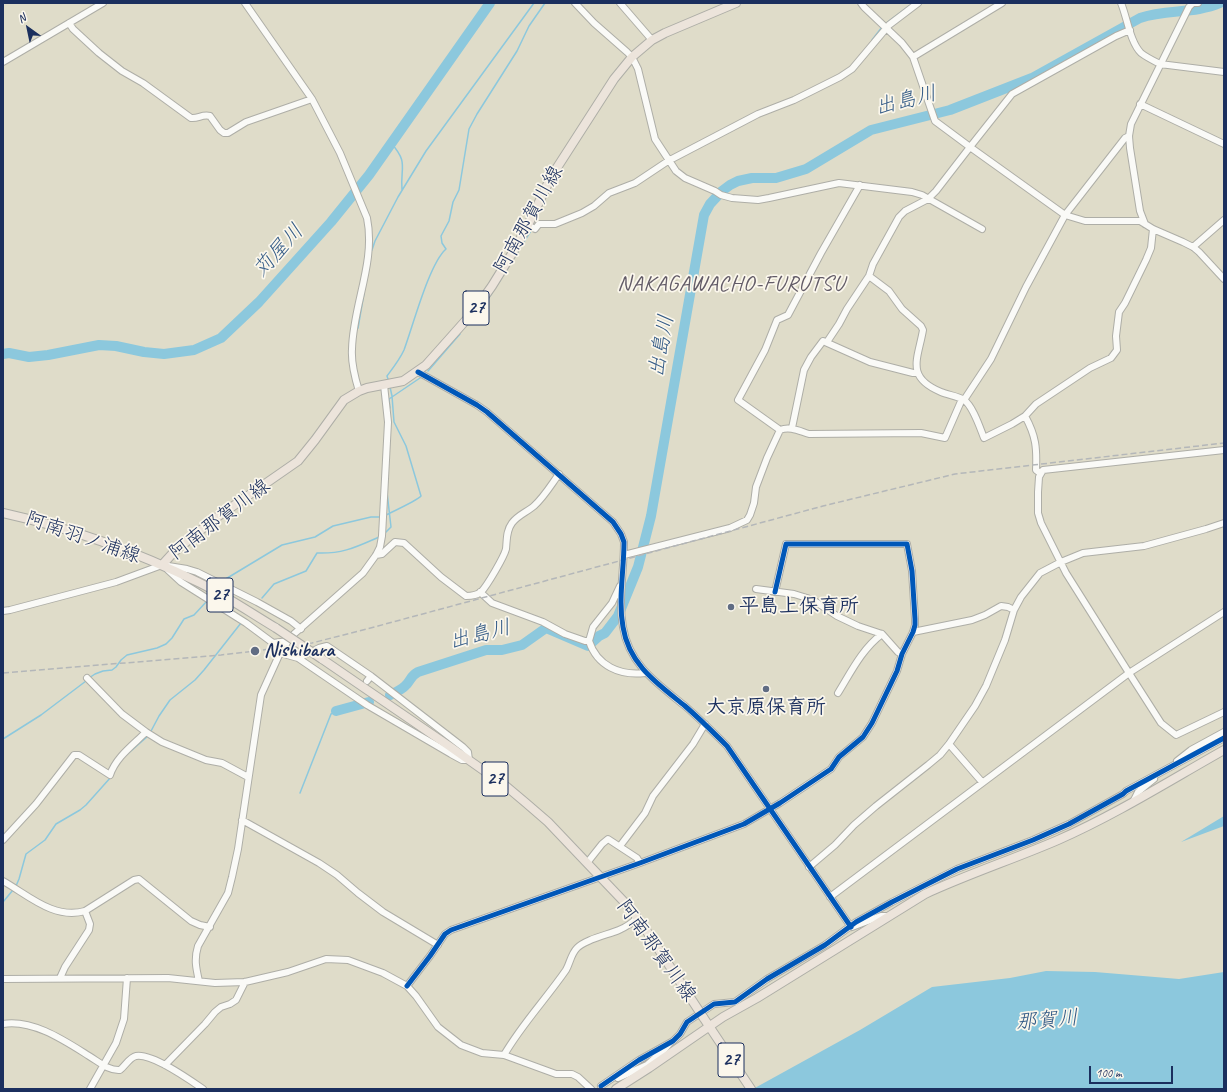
<!DOCTYPE html>
<html>
<head>
<meta charset="utf-8">
<style>
  body { margin:0 }
  #map { position:relative; width:1227px; height:1092px; overflow:hidden; background:#dfdcc9; font-family:Caveat,sans-serif }
  canvas { display:block }
  .frame { position:absolute; inset:0; border:4px solid #1b2f5e; pointer-events:none }
  .north { position:absolute; left:8px; top:8px; width:40px; height:40px; -webkit-text-stroke:3px #fbf7ec; paint-order:stroke; rotate:327deg; font-size:11px; font-weight:700; line-height:16px; text-align:center; color:#1b2f5e }
  .north::after { content:''; display:block; margin:auto; width:14px; height:18px; background:#1b2f5e; clip-path:polygon(50% 0,100% 100%,50% 72%,0 100%) }
  .scale { position:absolute; left:1089px; top:1066px; width:84px; height:18px; box-sizing:border-box; border:2px solid #1b2f5e; border-top:0; padding-left:5px; font-size:12px; line-height:14px; white-space:nowrap; color:#1b2f5e; -webkit-text-stroke:3px #fbf7ec; paint-order:stroke }
</style>
</head>
<body>
<div id="map">
<canvas width="1227" height="1092"></canvas>
<div class="frame"></div>
<div class="north">N</div>
<div class="scale">100 m</div>
</div>
<script>
const ctx = document.querySelector('canvas').getContext('2d');
ctx.lineJoin = 'round';
function fill(path, color) { ctx.fillStyle = color; ctx.fill(path, 'evenodd'); }
function trace(path, color, width, dash) { ctx.strokeStyle = color; ctx.lineWidth = width; ctx.lineCap = dash ? 'butt' : 'round'; ctx.setLineDash(dash || []); ctx.stroke(path); }
function drawText(font, color, halo, rows, align = 'center') {
  ctx.font = font + ' Caveat,"Klee One",sans-serif'; ctx.lineWidth = 3.5; ctx.setLineDash([]); ctx.textBaseline = 'middle'; ctx.strokeStyle = halo; ctx.fillStyle = color; for (const [text, x, y, turn = 0] of rows) {
    ctx.save(); ctx.translate(x, y); ctx.rotate((+turn || 0) * Math.PI / 180); ctx.textAlign = isNaN(turn) ? turn : align; if (halo) ctx.strokeText(text, 0, 0); ctx.fillText(text, 0, 0); ctx.restore();
  }
}
fill(new Path2D(`
  M1224 816V826L1181 842Z
  M1046 971 1095 972 1179 979 1224 972V1089H753L860 1030 932 987 1010 978Z`), '#8cc8dd');
trace(new Path2D(`
  M885 24 909 6
  M872 40 882 27
  M391 143C409 163 400 167 402 190
  M372 250 375 241 398 197 426 151 534 3
  M499 282 532 229
  M478 313 492 293
  M358 328 364 293
  M428 371 460 334
  M389 382 387 376C393 368 400 359 404 350 413 326 429 264 446 249L442 243 441 236 449 221 453 202 459 190 469 129 477 114 517 51 529 26 545 3
  M390 408 389 399 420 378
  M386 515C392 512 418 500 421 496L406 446 394 422 392 396 390 387
  M385 533 391 527 387 492
  M224 580 282 545 315 537 333 526 371 517H380
  M262 598 274 584 306 571 317 553C343 554 356 547 379 537
  M89 678 95 674 103 671 112 670 116 667 121 660 127 655 157 648 166 644 172 638 184 619 194 615 207 601
  M150 733 159 716 170 700 195 680 204 670 241 623
  M3 739 41 715 86 681
  M124 757 148 736
  M300 793 331 714 336 711
  M16 886 19 879 26 854 45 840 56 824 80 810 86 805 111 777
  M3 902 13 890`), '#8cc8dd', 1.5);
trace(new Path2D(`
  M3 354 9 353 29 357 48 355 99 345 116 346 144 352 164 354 194 350 221 338 259 302 331 222 369 175 490 3
  M390 695C396 692 401 690 405 686 411 681 410 676 418 672L486 650H502L522 645 546 628 588 646 599 636 605 633 618 616 638 567 651 516 704 215 710 204 722 191 730 185 738 181 752 178H776L806 169 871 130 950 110 1032 78 1140 18C1166 9 1195 14 1220 3
  M336 711 369 702`), '#8cc8dd', 10);
const minor = new Path2D(`
  M245 3 312 99 340 153 367 218C376 262 353 305 352 349 351 363 355 378 359 391
  M575 3 594 23 627 52 632 57 638 69 655 139 676 171 685 178 715 191 721 195 732 198 758 200 769 198 839 183 912 192 922 195 982 229
  M620 3 652 40
  M861 3 864 7 902 43 913 57 935 121 970 147 1012 94 1116 36 1130 30
  M1121 3C1127 17 1130 42 1141 53 1146 57 1154 61 1160 64L1224 72
  M69 23 73 29 99 53 122 71 143 83 191 118C198 119 202 114 210 116L220 130 224 133H228L246 122 312 99
  M913 57 1002 3
  M3 62 103 3
  M1140 104 1224 144
  M1145 224 1140 211 1130 148 1129 136 1131 124 1189 7 1193 3H1198
  M528 225 535 229 539 224H555L582 213 594 206 609 193 635 183 668 161 758 114 794 100 840 77 852 69 889 25 918 3
  M1193 247 1224 220
  M869 276 889 291 902 309 921 326 923 330C918 359 905 377 941 392 948 395 958 396 964 400 973 406 980 428 984 438L1012 424 1025 416
  M827 342 839 324 847 309 869 276 873 264 899 217 905 211 928 199 936 191 970 147 1065 215 1085 221H1140L1145 224 1153 229 1183 242 1193 247 1199 252 1224 279
  M418 372 477 405 487 412 613 522 621 534 624 542C624 571 618 599 623 627 629 665 658 684 685 706 700 719 713 732 727 746L851 927
  M964 400 991 359 1026 287 1065 215 1125 138 1129 136
  M792 428 804 370 811 357 823 341 870 362 913 373H918
  M780 430 738 400 765 350 777 320 788 315 821 253 860 185
  M1224 450 1043 470 1039 477 1038 492V513L1041 523 1066 573 1129 673 1224 612
  M1040 473 1036 470C1037 448 1036 436 1025 416L1036 404 1090 368 1111 358 1117 350 1116 336 1119 312 1125 303 1146 260 1151 248 1153 229
  M376 555 382 554 395 542 404 543 441 577 466 596C471 596 477 595 481 592 487 586 504 557 506 549 507 540 506 531 512 523 518 515 527 512 534 506 544 497 551 485 559 474
  M624 555 730 528 747 520 750 515 754 503 756 487 767 458 780 430C790 426 799 431 809 434L921 433 945 438 962 399
  M168 570 181 582 246 623 273 643 288 641
  M620 586 612 603 593 627 589 641C597 666 620 676 645 673
  M756 589 794 594 807 598 816 602 837 616 858 626 882 634 898 652 902 654
  M480 592 492 603 543 622 565 634 585 641H589
  M3 611 10 610 116 582 162 565 187 569 197 572 257 602 291 621 301 629
  M913 632 972 620 985 615 1001 606 1008 607 1014 610
  M280 653 288 641 294 634 363 573 376 555 380 547 382 536 388 422 384 385
  M298 658 319 648 327 646 371 676 367 681
  M87 678 122 714 146 732 162 742 206 760 222 763 248 777
  M838 693C851 672 862 649 882 634
  M949 744 982 782
  M1177 761 1191 750 1224 732
  M1134 800 1138 792 1154 779
  M242 820 319 863 337 875 358 893 383 912 438 945
  M3 840 36 804 74 755H79L110 775C116 757 133 745 146 732
  M620 846 645 813 653 796 693 744 705 724
  M587 863 602 844 608 839 637 858 640 863
  M809 867 835 845 854 825 876 806 928 765 940 755 949 744 975 706 986 686 1005 640 1014 610 1021 597 1040 573 1061 562 1083 553 1144 546 1206 529 1224 523
  M3 881C28 895 54 920 85 911
  M830 897 1129 673 1161 723 1176 735 1224 712
  M852 927 881 916H888
  M60 978 65 967 89 930 90 924 85 911 134 880 139 879 191 921 200 925 210 927
  M3 979 168 978 215 983 245 982 288 972 326 959 348 960 383 973 407 986 416 996 438 1027 461 1045 482 1053 504 1055 556 1074H572L578 1077 591 1089
  M199 981C196 968 194 959 198 946L228 893 232 877 238 849 261 695 280 653 298 658 367 705 451 754 462 760H469L468 752 463 747 371 676
  M407 986 430 956 445 934 451 930 640 863 744 824 780 803 831 769 839 757 863 737 872 723 897 671 902 654 913 632 915 625V619L912 571 907 544H786L775 592
  M3 1024C33 1019 65 1041 89 1056 99 1062 109 1071 120 1070 125 1066 130 1057 136 1056 152 1053 190 1080 203 1089
  M504 1055C522 1024 546 999 566 970 570 963 571 954 577 948 586 939 607 935 619 930 626 927 632 923 637 918
  M165 1065 205 1024 215 1012 221 1007 230 1004 236 1000 245 982
  M648 1067 647 1065 664 1050 669 1044
  M618 1078 647 1065
  M601 1086 639 1060 673 1041 680 1034 687 1022 714 1004 735 1002 767 979 825 945 856 922 892 902 957 869 1033 840 1069 824 1123 794 1126 791 1224 738
  M90 1089 116 1043 124 1019 127 978`);
const major = new Path2D(`
  M3 513C71 528 137 552 200 583 226 596 251 613 276 628
  M162 565 173 553 213 520 298 461 315 440 344 400 359 391 367 388 403 381 426 365 475 310 492 286 513 252 528 225 551 177 614 79 632 57 652 40 665 33 736 3
  M322 659 449 746 507 787 526 803 548 822 587 863 630 908 644 927
  M703 1017 751 1089
  M616 1089 649 1068 723 1017 757 998 925 894C968 874 1014 859 1058 840 1115 815 1169 781 1224 750`);
trace(minor, '#aeaea7', 8);
trace(major, '#aeaea7', 10);
trace(minor, '#fafaf7', 6);
trace(major, '#ece4db', 8);
trace(new Path2D(`
  M3 673 221 655 255 651 312 643 378 626 823 506 955 474 1224 443`), '#b4b7b9', 1.5, [6, 3]);
const majorBridge = new Path2D(`
  M276 628 322 659
  M644 927 703 1017`);
trace(majorBridge, '#aeaea7', 10, []);
trace(majorBridge, '#ece4db', 8);
trace(new Path2D(`
  M418 372 477 405 487 412 613 522 621 534 624 542C624 571 618 599 623 627 629 665 658 684 685 706 700 719 713 732 727 746L851 927
  M407 986 430 956 445 934 451 930 640 863 744 824 780 803 831 769 839 757 863 737 872 723 897 671 902 654 913 632 915 625V619L912 571 907 544H786L775 592
  M601 1086 639 1060 673 1041 680 1034 687 1022 714 1004 735 1002 767 979 825 945 856 922 892 902 957 869 1033 840 1069 824 1123 794 1126 791 1224 738`), '#0057b8', 5);
for (const [x, y, r, color] of [
  [731,607,4,"#606c83"],
  [255,651,5,"#606c83"],
  [766,689,4,"#606c83"]
]) { const dot = new Path2D(); dot.arc(x, y, r, 0, 2 * Math.PI); ctx.fillStyle = color; ctx.fill(dot); trace(dot, '#fbf7ec', 1.5); }
for (const [x, y, w] of [
  [476,308,26],
  [220,595,26],
  [495,779,26],
  [731,1060,26]
]) { const box = new Path2D(); box.roundRect(x - w / 2, y - 17, w, 34, 3); ctx.fillStyle = '#fbf7ec'; ctx.fill(box); trace(box, '#1b2f5e', 1); }
drawText('bold 19px', '#1b2f5e', null, [
  ["27",476,308],
  ["27",220,595],
  ["27",495,779],
  ["27",731,1060]
]);
drawText('20px', '#1b2f5e', '#fbf7ec', [
  ["阿南那賀川線",529,220,-61],
  ["阿南那賀川線",220,520,-37],
  ["阿南羽ノ浦線",83,538,19],
  ["阿南那賀川線",656,951,54]
]);
drawText('bold 20px', '#1b2f5e', '#fbf7ec', [
  ["平島上保育所",739,607],
  ["Nishibara",264,651],
  ["大京原保育所",766,708,"center"]
], 'left');
drawText('italic 21px', '#325a86', '#fbf7ec', [
  ["出島川",906,101,-14],
  ["苅屋川",279,251,-48],
  ["出島川",662,346,-80],
  ["出島川",480,635,-14],
  ["那賀川",1047,1021,-5]
]);
ctx.letterSpacing = '1px';
drawText('22px', '#625b67', '#fbf7ec', [
  ["NAKAGAWACHO-FURUTSU",731,284]
]);
ctx.letterSpacing = '0px';
</script>
</body>
</html>
